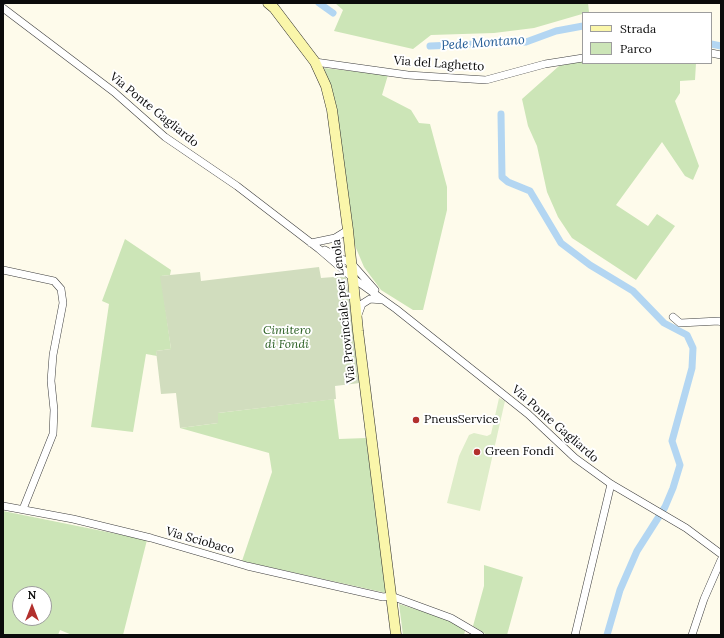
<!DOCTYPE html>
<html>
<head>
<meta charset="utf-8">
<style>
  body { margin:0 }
  #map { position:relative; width:724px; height:638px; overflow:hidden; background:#fefbeb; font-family:Lora,serif }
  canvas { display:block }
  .frame { position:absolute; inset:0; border:4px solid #0b0b0b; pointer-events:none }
  .legend { position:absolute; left:582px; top:12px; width:130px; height:52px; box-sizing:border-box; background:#fff; border:1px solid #9d9d9d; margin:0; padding:5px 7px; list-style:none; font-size:12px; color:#0b0b0b }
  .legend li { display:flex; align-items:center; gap:8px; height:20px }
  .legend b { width:20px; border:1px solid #9d9d9d }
  .north { position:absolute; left:12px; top:586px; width:40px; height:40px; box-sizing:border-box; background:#fff; border:1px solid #9d9d9d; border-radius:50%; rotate:0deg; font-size:11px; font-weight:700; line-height:16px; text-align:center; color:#0b0b0b }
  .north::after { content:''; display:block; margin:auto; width:14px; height:18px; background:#b2302d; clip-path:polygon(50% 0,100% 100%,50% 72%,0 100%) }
</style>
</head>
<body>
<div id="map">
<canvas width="724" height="638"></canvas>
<div class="frame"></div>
<ul class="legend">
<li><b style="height:5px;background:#faf6aa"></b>Strada</li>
<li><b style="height:11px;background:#cce5b7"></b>Parco</li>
</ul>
<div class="north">N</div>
</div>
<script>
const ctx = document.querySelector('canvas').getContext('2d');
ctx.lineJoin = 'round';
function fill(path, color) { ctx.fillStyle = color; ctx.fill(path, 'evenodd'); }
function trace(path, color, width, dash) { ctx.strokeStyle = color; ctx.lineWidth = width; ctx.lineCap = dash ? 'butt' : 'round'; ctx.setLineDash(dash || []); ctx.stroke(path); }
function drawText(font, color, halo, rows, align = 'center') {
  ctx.font = font + ' Lora,serif'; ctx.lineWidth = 4; ctx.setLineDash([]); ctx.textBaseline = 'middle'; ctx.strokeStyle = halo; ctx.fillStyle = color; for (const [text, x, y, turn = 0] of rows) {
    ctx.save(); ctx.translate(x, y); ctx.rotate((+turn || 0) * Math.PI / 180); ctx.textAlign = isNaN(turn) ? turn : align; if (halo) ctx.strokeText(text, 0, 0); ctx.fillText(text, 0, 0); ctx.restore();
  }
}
fill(new Path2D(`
  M335 3H588L589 12 534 28 494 33 431 35 413 49 334 31 343 10Z
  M583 61V63H696L695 80 680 81V93L675 101 699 166 693 180 685 176 662 142 616 205 648 226 657 214 675 226 636 280 572 238 558 217 547 192 537 146 528 126 522 99 559 66Z
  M324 68 388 75 382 95 411 110 419 123 430 124 447 187V210L423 310H413L381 290 364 267 353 241 332 89Z
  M125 239 171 270 170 275 161 276 171 349 156 351 157 356 146 354 133 432 91 427 109 304 102 301Z
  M334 399 339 439 366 438 386 593 242 561 272 472 269 453 180 428 218 423V413Z
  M3 511 147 540 123 635H72L60 630 58 635H3ZM20 594H44V618H20Z
  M484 565 523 577 507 635H487L473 626 484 586Z
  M399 604 450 620 465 631 464 635H403Z`), '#cce5b7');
fill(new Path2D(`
  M319 267 321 278 346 276 360 383 335 386 336 399 218 413V423L180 428 176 393 161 394 156 351 171 349 160 276 200 272 201 281Z`), '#d1ddbe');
fill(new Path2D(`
  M499 398 505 401 480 511 447 503 459 456 469 435 474 433 487 436 491 434Z`), '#deedc9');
trace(new Path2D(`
  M319 3 333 13
  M711 44 721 46
  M430 46 526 42 556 31 583 26
  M501 114 502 177 508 182 530 191 561 243 590 265 633 291 664 323 687 335 693 348 692 368 672 441 680 465 673 488 665 507 637 551 620 590 607 635`), '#b3d6f2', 7);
const minor = new Path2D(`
  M3 8 114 92 165 137 237 186 319 249 354 279 396 309 528 414 575 458 611 484 686 528 721 554
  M711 53 721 55
  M315 62 408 75 486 80 545 64 583 58
  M311 243 335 238 348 230
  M325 250 352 264 375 290
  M3 270 54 281 61 289 63 303 53 355 51 381 54 410 53 434 23 509
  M358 315 362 304 370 299 383 300
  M673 317 680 323 719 321 721 322
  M3 506 73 519 151 538 247 566 383 597 391 596 451 618 480 635
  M575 635 611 484
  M692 635 704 599 721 560`);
const secondary = new Path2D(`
  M268 3 274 8 315 62 326 86 332 110 348 230 358 331 396 635`);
trace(minor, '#3e3e3e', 8);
trace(secondary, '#2d2d2d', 11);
trace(minor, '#fff', 7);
trace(secondary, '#faf6aa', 10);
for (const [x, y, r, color] of [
  [416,420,4,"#b2302d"],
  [477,452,4,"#b2302d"]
]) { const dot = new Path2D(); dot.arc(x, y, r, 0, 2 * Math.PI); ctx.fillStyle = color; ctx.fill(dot); trace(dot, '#fff', 1.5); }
drawText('12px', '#0b0b0b', '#fff', [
  ["Via del Laghetto",439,64,4],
  ["Via Ponte Gagliardo",154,110,39],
  ["Via Provinciale per Lenola",344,311,-96],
  ["Via Ponte Gagliardo",555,424,41],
  ["Via Sciobaco",200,541,16]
]);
drawText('italic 12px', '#295e21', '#fff', [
  ["Cimitero",287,331],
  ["di Fondi",287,345]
]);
drawText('12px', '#0b0b0b', '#fff', [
  ["PneusService",424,420],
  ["Green Fondi",485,452]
], 'left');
drawText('italic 13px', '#1e5894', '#fff', [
  ["Pede Montano",483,43,-4]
]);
</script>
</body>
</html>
